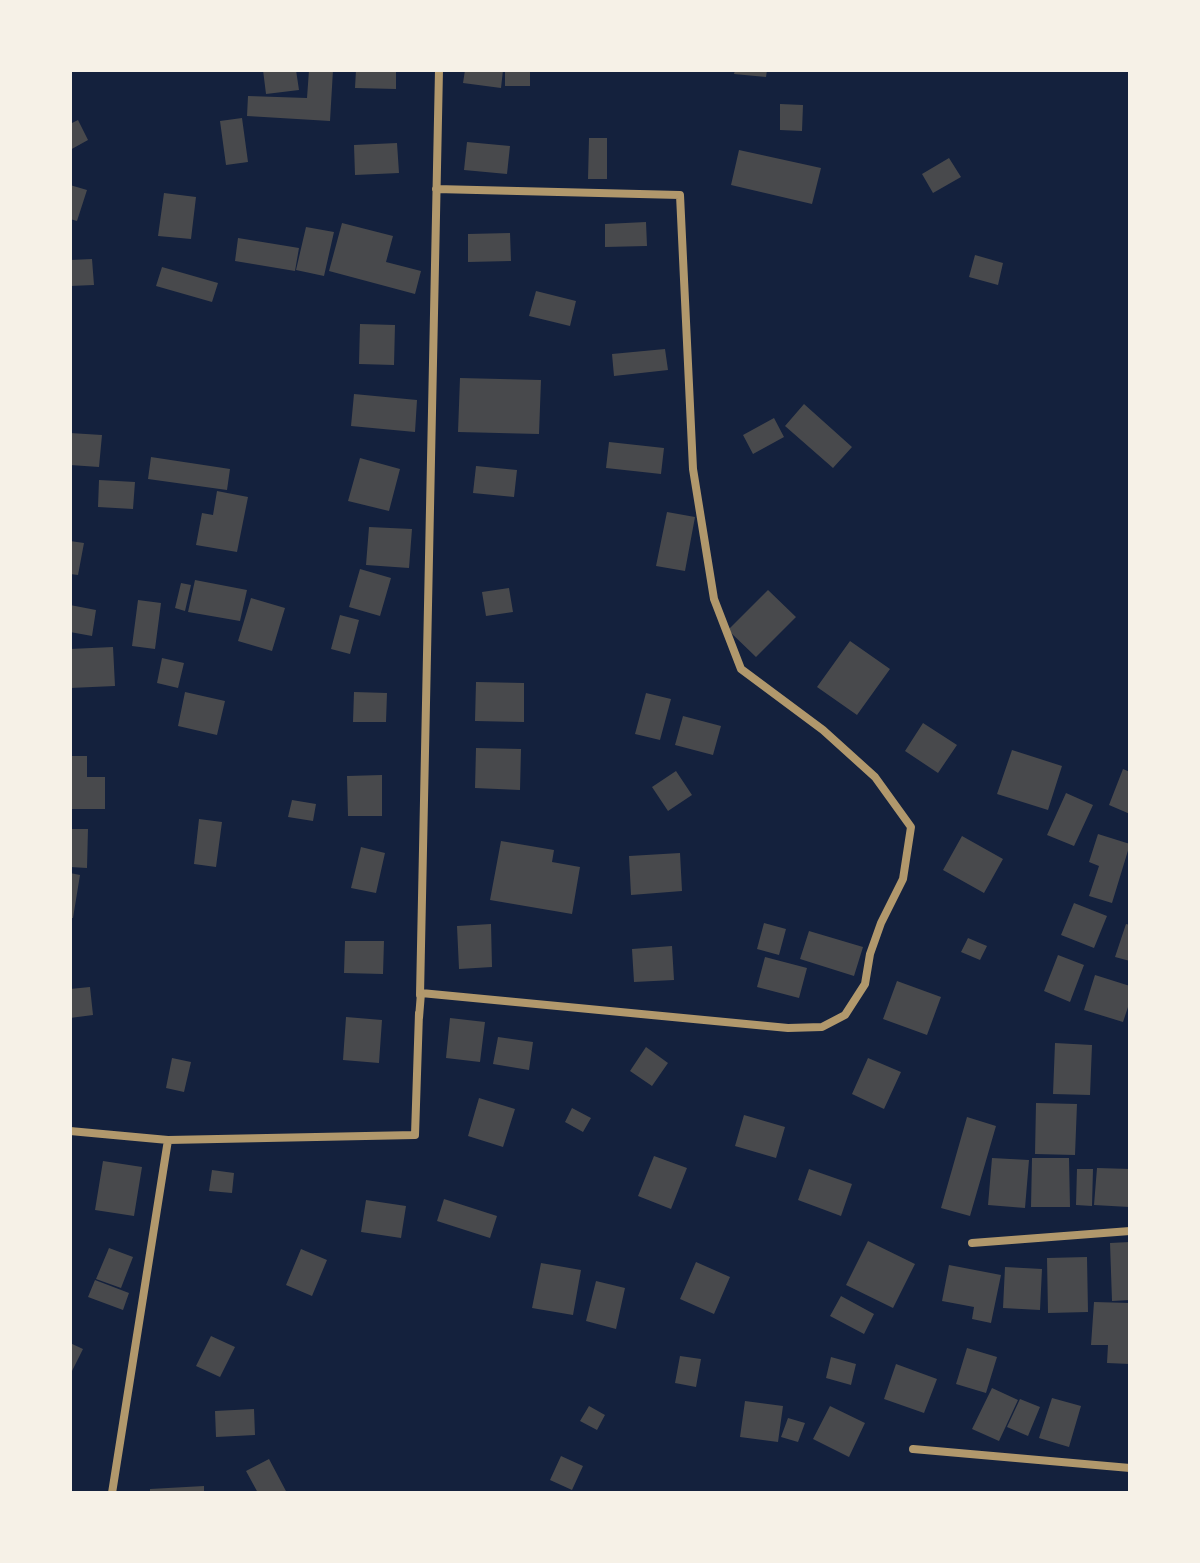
<!DOCTYPE html>
<html>
<head>
<meta charset="utf-8">
<style>
  body { margin:0 }
  #map { position:relative; width:1200px; height:1563px; overflow:hidden; background:#14213d; font-family:Mulish,sans-serif }
  canvas { display:block }
  .frame { position:absolute; inset:0; border:72px solid #f6f1e7; pointer-events:none }
</style>
</head>
<body>
<div id="map">
<canvas width="1200" height="1563"></canvas>
<div class="frame"></div>
</div>
<script>
const ctx = document.querySelector('canvas').getContext('2d');
ctx.lineJoin = 'round';
function fill(path, color) { ctx.fillStyle = color; ctx.fill(path, 'evenodd'); }
function trace(path, color, width, dash) { ctx.strokeStyle = color; ctx.lineWidth = width; ctx.lineCap = dash ? 'butt' : 'round'; ctx.setLineDash(dash || []); ctx.stroke(path); }
fill(new Path2D(`
  M263 70H296L299 90 266 94Z
  M309 70H333L330 121 247 116 248 96 307 98Z
  M356 70H396V89L355 88Z
  M465 70H503L501 88 463 83Z
  M505 70H530V86H505Z
  M735 70H767L766 77 734 74Z
  M780 104 803 105 802 131 780 130Z
  M242 118 248 162 226 165 220 121Z
  M78 120 88 140 70 150V124Z
  M589 138H607V179H588Z
  M467 142 510 146 507 174 464 170Z
  M397 143 399 173 355 175 354 145Z
  M739 150 821 168 812 204 731 185Z
  M949 158 961 177 933 193 922 174Z
  M70 185 87 190 77 221 70 219Z
  M164 193 196 197 191 239 158 236Z
  M646 222 647 246 605 247V224Z
  M342 223 393 236 386 262 421 271 415 294 329 271Z
  M306 227 334 232 324 276 296 270Z
  M510 233 511 261 468 262V234Z
  M238 238 299 248 295 271 235 261Z
  M975 255 1003 263 998 285 969 277Z
  M92 259 94 285 70 286V260Z
  M162 267 218 283 212 302 156 286Z
  M536 291 576 301 570 326 529 316Z
  M360 324 395 325 394 365 359 364Z
  M665 349 668 370 614 376 612 354Z
  M460 378 541 380 539 434 458 432Z
  M354 394 417 400 415 432 351 426Z
  M804 404 852 447 833 468 785 426Z
  M774 418 784 437 753 454 743 435Z
  M70 433 102 435 99 467 70 465Z
  M609 442 664 448 661 474 606 468Z
  M151 457 230 469 227 490 148 479Z
  M360 458 400 469 389 511 348 501Z
  M476 466 517 470 514 497 473 493Z
  M99 480 135 482 133 509 98 507Z
  M217 491 248 497 237 552 196 545 202 513 213 515Z
  M667 512 695 517 685 571 656 566Z
  M369 527 412 529 409 568 366 565Z
  M70 541 84 543 78 575 70 574Z
  M360 569 391 578 380 616 349 607Z
  M195 580 247 590 240 621 188 612Z
  M181 583 191 585 185 611 175 608Z
  M509 588 513 612 486 616 482 592Z
  M768 590 796 617 756 657 728 630Z
  M251 598 285 608 272 651 238 641Z
  M138 600 161 603 155 649 132 646Z
  M70 605 96 610 92 636 70 632Z
  M340 615 359 620 350 654 331 649Z
  M850 641 890 669 857 715 817 687Z
  M113 647 115 686 70 688V649Z
  M162 658 184 663 178 688 157 683Z
  M476 682 524 683V722L475 721Z
  M185 692 225 701 217 735 178 726Z
  M354 692 387 693 386 722H353Z
  M646 693 671 699 660 740 635 734Z
  M683 716 721 726 713 755 675 745Z
  M923 723 957 745 938 773 905 751Z
  M476 748 521 749 520 790 475 788Z
  M1012 750 1062 766 1048 810 997 794Z
  M70 756H87V777H105V809H70Z
  M1123 769 1130 772V814L1109 805Z
  M676 771 692 795 668 811 652 787Z
  M382 775V816H348L347 776Z
  M1066 793 1093 805 1074 846 1047 835Z
  M292 800 316 804 313 821 288 817Z
  M199 819 222 822 216 867 194 864Z
  M70 829H88L87 868 70 867Z
  M1098 834 1130 844 1112 903 1089 896 1099 866 1089 862Z
  M962 836 1003 859 984 893 943 870Z
  M501 841 554 850 552 862 580 867 572 914 490 900Z
  M361 847 385 853 376 893 351 888Z
  M680 853 682 891 631 895 629 856Z
  M70 873 80 875 73 918H70Z
  M1074 903 1107 916 1094 948 1061 935Z
  M764 923 786 929 779 955 757 949Z
  M491 924 492 967 459 969 457 926Z
  M1126 924 1130 925V961L1115 957Z
  M809 931 863 947 854 976 800 959Z
  M968 938 987 946 980 960 961 952Z
  M345 941H384L383 974 344 973Z
  M672 946 674 980 634 982 632 949Z
  M1058 955 1084 965 1070 1002 1044 991Z
  M765 957 807 968 799 998 757 987Z
  M1095 975 1130 986V1001L1123 1022 1084 1010Z
  M897 981 941 997 927 1035 883 1019Z
  M90 987 93 1015 70 1018V989Z
  M346 1017 382 1020 379 1063 343 1060Z
  M450 1018 485 1022 480 1062 446 1058Z
  M498 1037 533 1042 529 1070 493 1064Z
  M1055 1043 1092 1045 1090 1095 1053 1094Z
  M646 1047 668 1063 652 1086 630 1071Z
  M172 1058 191 1062 184 1092 166 1088Z
  M868 1058 901 1072 884 1109 852 1094Z
  M479 1098 515 1109 503 1147 468 1136Z
  M1036 1103 1077 1104 1075 1155 1035 1154Z
  M572 1108 591 1118 583 1132 565 1122Z
  M744 1115 785 1127 776 1158 735 1146Z
  M967 1117 996 1126 970 1216 941 1208Z
  M654 1156 687 1168 671 1209 638 1196Z
  M992 1158 1029 1160 1025 1208 988 1205Z
  M1032 1158H1069L1070 1207H1031Z
  M103 1161 142 1167 134 1216 95 1210Z
  M1097 1168 1130 1169 1129 1207 1094 1205Z
  M809 1169 852 1184 841 1216 798 1200Z
  M1077 1169H1093L1092 1206 1076 1205Z
  M212 1170 234 1173 232 1193 209 1191Z
  M444 1199 497 1216 490 1238 437 1221Z
  M366 1200 406 1206 401 1238 361 1232Z
  M868 1241 915 1264 893 1308 846 1285Z
  M1130 1242V1300L1112 1301 1110 1243Z
  M109 1248 133 1257 121 1288 96 1279Z
  M301 1249 327 1260 312 1296 286 1285Z
  M1087 1257 1088 1312 1048 1313 1047 1258Z
  M696 1262 730 1277 714 1314 680 1299Z
  M541 1263 581 1270 573 1315 532 1308Z
  M949 1265 1001 1275 991 1323 972 1319 974 1307 942 1301Z
  M1005 1267 1042 1269 1040 1310 1003 1308Z
  M95 1280 129 1293 123 1310 88 1297Z
  M596 1281 625 1288 616 1329 586 1321Z
  M841 1296 874 1314 864 1334 830 1316Z
  M1094 1302 1130 1303V1364L1107 1363 1108 1345H1091Z
  M211 1336 235 1347 220 1377 196 1366Z
  M70 1343 83 1349 70 1375Z
  M967 1348 997 1357 986 1393 956 1384Z
  M680 1356 701 1359 696 1387 675 1383Z
  M831 1357 856 1364 851 1385 826 1378Z
  M896 1364 937 1379 924 1413 884 1399Z
  M992 1388 1018 1400 999 1441 972 1429Z
  M1052 1398 1081 1406 1069 1447 1039 1438Z
  M1020 1399 1040 1407 1028 1436 1007 1427Z
  M745 1401 783 1406 778 1442 740 1437Z
  M589 1406 605 1415 597 1430 580 1421Z
  M830 1406 865 1423 849 1457 813 1439Z
  M254 1409 255 1435 216 1437 215 1411Z
  M788 1418 805 1423 798 1442 781 1437Z
  M561 1456 583 1466 572 1490 550 1480Z
  M269 1459 287 1493H258L246 1471Z
  M204 1486V1493H150V1489Z`), '#48494c');
trace(new Path2D(`
  M420 995 439 70
  M419 1018 421 993 788 1028 822 1027 845 1015 865 984 870 954 881 923 903 879 911 827 875 777 823 730 741 669 714 599 693 469 680 195 436 189
  M70 1131 168 1140 415 1135 419 1013
  M972 1243 1130 1231
  M913 1449 1130 1468
  M112 1493 168 1140`), '#b1986c', 8);
</script>
</body>
</html>
